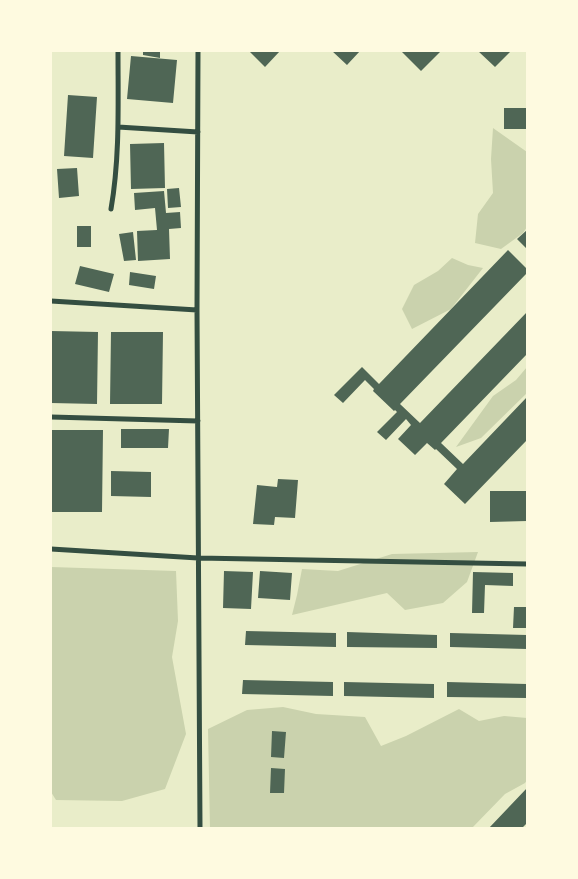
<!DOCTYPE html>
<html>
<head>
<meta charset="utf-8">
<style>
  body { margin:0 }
  #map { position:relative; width:578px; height:879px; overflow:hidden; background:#e9edc9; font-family:"DM Sans",sans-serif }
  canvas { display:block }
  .frame { position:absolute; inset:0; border:52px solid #fefae0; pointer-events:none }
</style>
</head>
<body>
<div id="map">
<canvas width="578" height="879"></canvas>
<div class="frame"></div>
</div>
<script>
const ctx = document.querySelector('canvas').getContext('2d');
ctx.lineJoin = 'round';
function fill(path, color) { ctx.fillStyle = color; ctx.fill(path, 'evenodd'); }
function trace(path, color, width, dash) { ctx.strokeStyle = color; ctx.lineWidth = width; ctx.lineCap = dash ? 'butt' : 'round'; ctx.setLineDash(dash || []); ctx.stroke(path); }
fill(new Path2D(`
  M493 128 527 152V227L523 233 501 249 475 243 478 214 493 193 491 159Z
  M452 258 468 265 483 268 451 309 412 329 402 309 414 285 438 271Z
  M527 367V393L481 438 456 447 493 396 516 380Z
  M478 552 467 582 443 603 405 610 387 593 292 615 297 595 302 569 338 571 392 554Z
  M51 567 176 571 178 621 172 657 186 734 165 789 122 801 56 800 51 792Z
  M283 707 316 714 365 717 381 746 406 736 459 709 479 721 504 716 527 718V780L525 783 505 794 472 828H210L208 729 247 710Z`), '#cad2ad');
fill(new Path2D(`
  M143 51H160V58L143 55Z
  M249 51H280L265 67Z
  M332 51H360L347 65Z
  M401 51H441L421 71Z
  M478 51H511L495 67Z
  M131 56 177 60 173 103 127 99Z
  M68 95 97 97 93 158 64 156Z
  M504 108H527V129H504Z
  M164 143 165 188 131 189 130 144Z
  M77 168 79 196 59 198 57 169Z
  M179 188 181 207 168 208 167 189Z
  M164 191 166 213 180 212 181 228 169 229 170 259 138 261 137 231 157 230 155 208 135 210 134 193Z
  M77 226H91V247H77Z
  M527 230V249L517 239Z
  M133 232 136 260 124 261 119 234Z
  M508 250 527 269V273L400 404 420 423 527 312V354L441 443 463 464 527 397V440L465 504 444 484 457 469 436 449 435 450 427 443 415 455 398 439 411 425 406 419 386 440 377 432 397 412 395 410 394 411 373 391 374 389 365 380 343 403 334 395 362 367 379 384Z
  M80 266 114 274 109 292 75 284Z
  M130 272 156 276 154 289 129 285Z
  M51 331 98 332 97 404 51 403Z
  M111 332H163L162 404H110Z
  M121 429H169L168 448H121Z
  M51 430H103L102 512H51Z
  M111 471 151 472V497L111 496Z
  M278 479 298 480 295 518 275 517 274 525 253 524 257 485 277 487Z
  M490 491H527V521L490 522Z
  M224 571 253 572 251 609 223 608Z
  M260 571 292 573 290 600 258 598Z
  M473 572 513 573V586L485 585 484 613H472Z
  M514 607H527V628H513Z
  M246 631 336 633V647L245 645Z
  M347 632 437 635V648L347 647Z
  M450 633 527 635V649L450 647Z
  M243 680 333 682V696L242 694Z
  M344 682 434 684V698L344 696Z
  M447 682 527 684V698L447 697Z
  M272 731 286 732 284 758 271 757Z
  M271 768 285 769 284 793H270Z
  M527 788V823L522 828H489Z`), '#4f6655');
trace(new Path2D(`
  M198 51 197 310 200 828
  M118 127 198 132
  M111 209C120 157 118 104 118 51
  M51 301 197 310
  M51 417 198 421
  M51 549 198 558 527 564`), '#344e41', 5);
</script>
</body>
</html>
